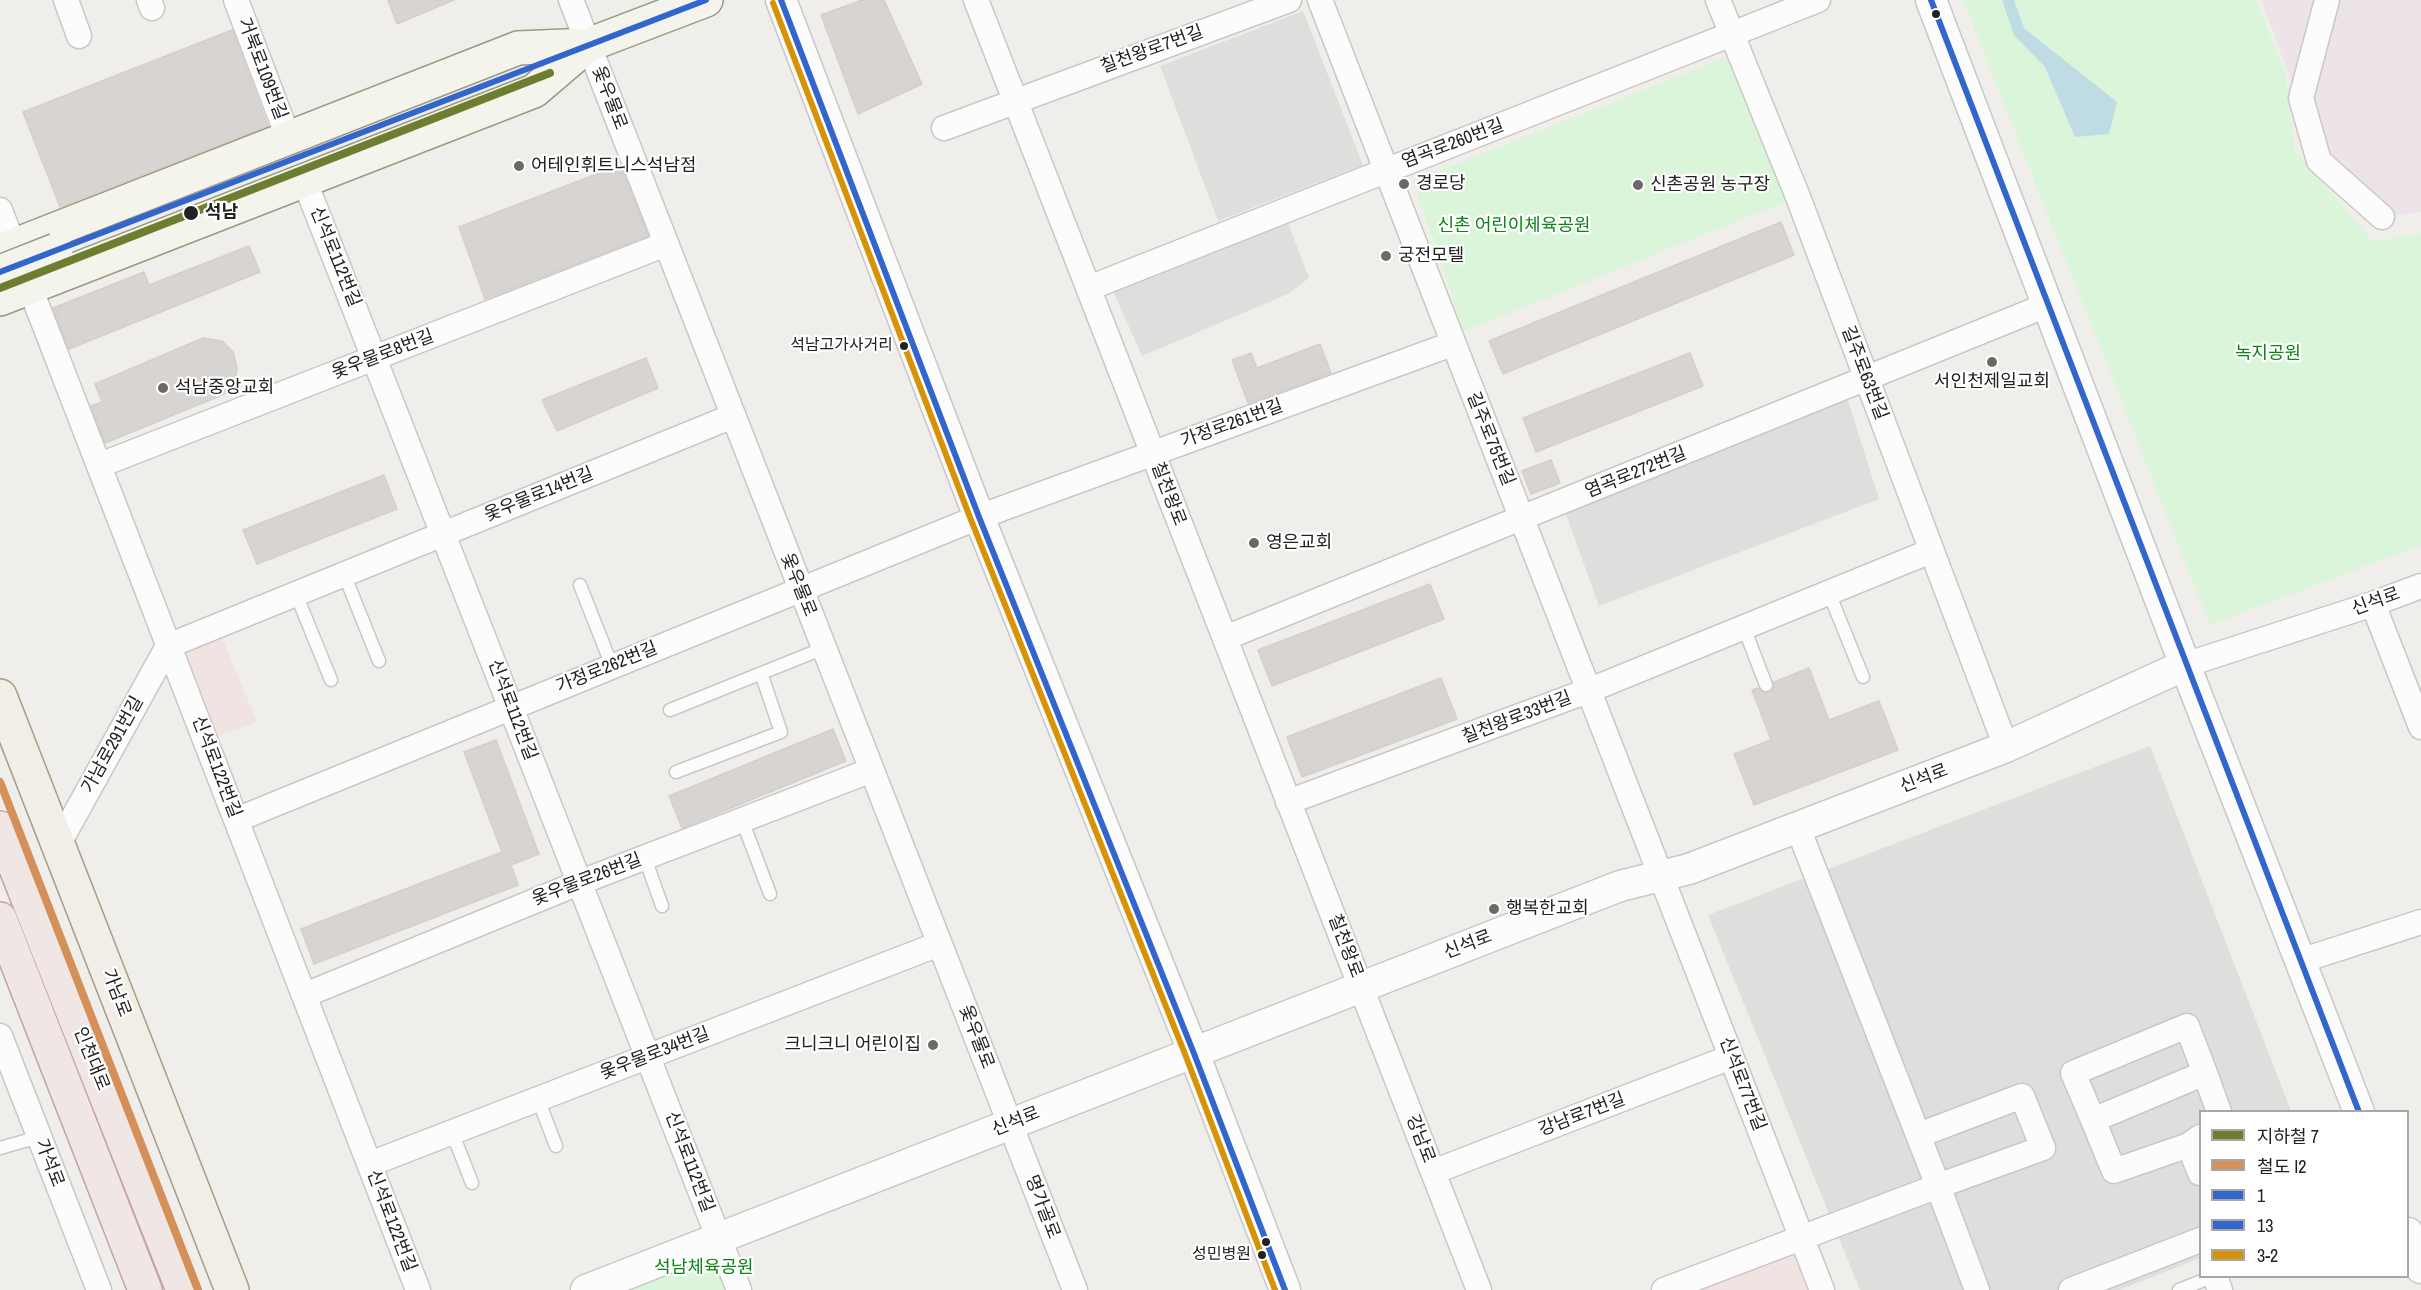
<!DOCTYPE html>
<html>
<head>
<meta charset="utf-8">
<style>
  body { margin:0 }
  #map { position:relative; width:2421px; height:1290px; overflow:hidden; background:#f0eeeb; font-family:"Archivo Narrow","Noto Sans KR",sans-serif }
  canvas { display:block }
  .legend { position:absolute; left:2199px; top:1110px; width:210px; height:168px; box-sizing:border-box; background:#fff; border:2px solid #a7a7a7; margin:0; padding:8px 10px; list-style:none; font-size:18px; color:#222 }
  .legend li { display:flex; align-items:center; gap:12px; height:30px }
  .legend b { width:30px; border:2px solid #a7a7a7 }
</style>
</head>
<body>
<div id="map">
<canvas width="2421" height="1290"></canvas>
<ul class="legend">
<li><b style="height:8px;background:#6e7e31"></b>지하철 7</li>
<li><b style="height:8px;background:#d49058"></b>철도 I2</li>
<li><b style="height:8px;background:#36c"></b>1</li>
<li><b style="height:8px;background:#36c"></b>13</li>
<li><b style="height:8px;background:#d79205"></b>3-2</li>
</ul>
</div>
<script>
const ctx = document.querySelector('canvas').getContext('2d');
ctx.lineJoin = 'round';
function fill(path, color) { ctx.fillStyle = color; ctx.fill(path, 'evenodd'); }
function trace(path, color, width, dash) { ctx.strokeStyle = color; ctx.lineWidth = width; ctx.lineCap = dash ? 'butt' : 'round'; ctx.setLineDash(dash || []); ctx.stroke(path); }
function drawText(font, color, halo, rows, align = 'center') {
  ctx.font = font + ' "Archivo Narrow","Noto Sans KR",sans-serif'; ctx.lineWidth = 4.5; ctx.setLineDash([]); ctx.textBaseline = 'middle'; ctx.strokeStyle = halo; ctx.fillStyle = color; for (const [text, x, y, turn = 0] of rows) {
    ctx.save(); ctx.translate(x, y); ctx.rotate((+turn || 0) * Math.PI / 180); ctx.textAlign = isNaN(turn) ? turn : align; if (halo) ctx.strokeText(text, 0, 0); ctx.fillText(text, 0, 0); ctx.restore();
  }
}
fill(new Path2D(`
  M1303 11 1363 165 1218 221 1160 66Z
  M1283 210 1309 278 1288 294 1142 356 1108 280Z
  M1846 394 1879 499 1599 606 1563 506Z
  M2150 746 2291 1111 2200 1112V1258L2119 1290H1860L1708 915Z`), '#dfdedc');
fill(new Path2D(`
  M217 625 257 722 206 741 168 646Z
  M1795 1246 1812 1290H1681Z`), '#f1e3e1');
fill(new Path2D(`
  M2261 0H2421V212L2382 217 2315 144Z`), '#ede4e9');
fill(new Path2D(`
  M1963 0H2256L2285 72 2295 151 2373 242 2421 233V545L2210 625Z
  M1739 52 1798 197 1464 331 1413 181Z
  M719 1238 739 1290H586Z`), '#daf5da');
fill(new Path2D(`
  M2002 0H2014L2024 28 2117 102 2109 134 2075 137 2045 67 2014 35Z`), '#bfdbe3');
const building = new Path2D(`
  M388 0H454L397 24Z
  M862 0H884L922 84 858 114 821 15Z
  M232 30 268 126 60 207 23 112Z
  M620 165 648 236 485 299 459 227Z
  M1781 222 1794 255 1503 374 1489 341Z
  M249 246 260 272 69 349 53 308 144 272 149 285Z
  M203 338 222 341 233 352 237 367 236 379 227 393 105 443 91 406 102 402 95 384Z
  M1320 344 1331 373 1248 403 1232 360 1251 353 1257 368Z
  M1690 353 1703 386 1536 452 1523 418Z
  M646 358 658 388 557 431 542 400Z
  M1551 460 1560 483 1531 494 1522 471Z
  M384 475 397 509 257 564 243 530Z
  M1430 584 1444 619 1272 686 1258 650Z
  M1809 668 1829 720 1879 701 1898 750 1754 805 1734 754 1771 740 1752 690 1758 688 1764 693 1769 692 1774 687V682Z
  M1441 678 1457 719 1302 777 1287 737Z
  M833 729 846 761 682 828 669 796Z
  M496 740 539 854 511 865 518 885 314 964 301 929 502 852 464 752Z`);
fill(building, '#d7d4d2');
trace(building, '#d3d0cc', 1.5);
const service = new Path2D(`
  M344 574 379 661
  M580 585 612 666
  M1829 593 1863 677
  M296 594 331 680
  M1744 628 1766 685
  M670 710 824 648
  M676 772 781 732 761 673
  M742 820 770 894
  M645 858 662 906
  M538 1099 556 1146
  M452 1132 472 1183
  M0 1148 39 1137
  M2179 1290 2214 1276`);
const minor = new Path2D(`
  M66 0 79 36
  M149 0 152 8
  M236 0 288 137
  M571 0 1075 1290
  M976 0 1479 1290
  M1320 0 1822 1290
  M1718 0 1798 197 2006 747
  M2327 0 2301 98 2319 161 2382 217
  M944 128 1289 0
  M305 182 739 1290
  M0 210 418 1290
  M1089 288 1818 0
  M100 465 666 244
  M2373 604 2421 727
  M1225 638 2047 305
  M2185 665 2373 604 2421 586
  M1288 802 1590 690 1931 551
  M236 820 979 517 1452 344
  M58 845 168 646 733 416
  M2300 961 2421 922
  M305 995 581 882 872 770
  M0 1036 99 1290
  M2093 1120 2073 1073 2187 1026 2205 1073
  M1919 1135 2022 1096 2043 1148 1938 1186 1977 1290
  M2200 1137 2189 1145 2114 1171 2093 1120 2205 1073 2219 1112
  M2189 1145 2200 1173
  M370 1164 939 944
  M1433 1172 1731 1057
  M2215 1276 2220 1290
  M1664 1290 1938 1186 1798 828
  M2071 1290 2200 1240`);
const tertiary = new Path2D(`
  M781 0 979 517 1193 1051 1285 1290
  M1931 0 2185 665 2359 1112
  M2408 1233 2421 1268
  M586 1290 1620 886 1689 869 2006 747 2185 665`);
const secondary = new Path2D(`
  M567 53 706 0
  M0 251 518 48 588 45 534 91 0 299`);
const primary = new Path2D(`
  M0 696 232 1290`);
const trunk = new Path2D(`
  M0 828 183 1290
  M0 919 145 1290`);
trace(service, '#c9c8c7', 15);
trace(minor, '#c9c8c7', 27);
trace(tertiary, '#c9c8c7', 33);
trace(secondary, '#999a82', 36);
trace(primary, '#a79c86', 36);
trace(trunk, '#c5a2ac', 36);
trace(service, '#fdfcfc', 12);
trace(minor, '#fdfcfc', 24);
trace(tertiary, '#fdfcfc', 30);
trace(secondary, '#f4f4ed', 33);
trace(primary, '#f3ede7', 33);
trace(trunk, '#f0e6e4', 33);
const secondaryBridge = new Path2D(`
  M0 272 56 250`);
trace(secondaryBridge, '#999a82', 36, []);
trace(secondaryBridge, '#f4f4ed', 33);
trace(new Path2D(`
  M781 0 979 517 1193 1051 1285 1290
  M0 272 706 0`), '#36c', 6);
trace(new Path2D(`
  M1931 0 2359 1112`), '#36c', 6);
trace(new Path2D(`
  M773 3 971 520 1185 1054 1275 1290`), '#d79205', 6);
trace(new Path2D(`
  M0 782 198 1290`), '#d49058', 8);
trace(new Path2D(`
  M0 288 550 73`), '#6e7e31', 8);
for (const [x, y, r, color] of [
  [1936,14,5,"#222"],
  [519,166,6,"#6a6968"],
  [1404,184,6,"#6a6968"],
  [1638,185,6,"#6a6968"],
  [191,213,8,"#222"],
  [1386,256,6,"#6a6968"],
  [904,346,5,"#222"],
  [1992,362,6,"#6a6968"],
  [163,388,6,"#6a6968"],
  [1254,543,6,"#6a6968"],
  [1494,909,6,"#6a6968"],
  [933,1045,6,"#6a6968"],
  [1266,1242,5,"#222"],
  [1262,1255,5,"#222"]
]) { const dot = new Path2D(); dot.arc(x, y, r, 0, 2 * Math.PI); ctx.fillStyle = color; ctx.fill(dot); trace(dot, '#fff', 2); }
drawText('16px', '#222', '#fff', [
  ["석남고가사거리",893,346],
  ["성민병원",1251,1255]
], 'right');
drawText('18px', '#222', '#fff', [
  ["칠천왕로7번길",1152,50,-20],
  ["거북로109번길",262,69,69],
  ["옻우물로",609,98,69],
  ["염곡로260번길",1453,144,-21],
  ["신석로112번길",335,257,68],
  ["옻우물로8번길",383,355,-21],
  ["길주로63번길",1864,373,69],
  ["가정로261번길",1232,424,-20],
  ["길주로75번길",1490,439,68],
  ["염곡로272번길",1636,473,-22],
  ["칠천왕로",1168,494,69],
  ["옻우물로14번길",539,495,-22],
  ["옻우물로",798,585,68],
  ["신석로",2376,602,-20],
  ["가정로262번길",607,668,-22],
  ["신석로112번길",512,710,69],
  ["칠천왕로33번길",1517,718,-21],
  ["가남로291번길",113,745,-61],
  ["신석로122번길",216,767,69],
  ["신석로",1924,779,-21],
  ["옻우물로26번길",587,880,-21],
  ["신석로",1468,945,-21],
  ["칠천왕로",1345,946,69],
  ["가남로",116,993,69],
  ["옻우물로",976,1037,69],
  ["옻우물로34번길",655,1054,-21],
  ["인천대로",91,1059,68],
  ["신석로77번길",1742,1084,69],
  ["강남로7번길",1582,1115,-21],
  ["신석로",1016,1122,-22],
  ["강남로",1420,1139,69],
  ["신석로112번길",689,1162,69],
  ["가석로",49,1163,69],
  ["명가골로",1042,1207,69],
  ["신석로122번길",391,1221,69]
]);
drawText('18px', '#222', '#fff', [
  ["어테인휘트니스석남점",531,166],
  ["경로당",1416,184],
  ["신촌공원 농구장",1650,185],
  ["궁전모텔",1398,256],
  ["서인천제일교회",1992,382,"center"],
  ["석남중앙교회",175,388],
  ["영은교회",1266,543],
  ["행복한교회",1506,909],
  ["크니크니 어린이집",921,1045,"right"]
], 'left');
drawText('bold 18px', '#222', '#fff', [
  ["석남",205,213]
], 'left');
drawText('18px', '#0c8416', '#fff', [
  ["신촌 어린이체육공원",1514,226],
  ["녹지공원",2268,354],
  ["석남체육공원",704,1268]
]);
</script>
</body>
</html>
